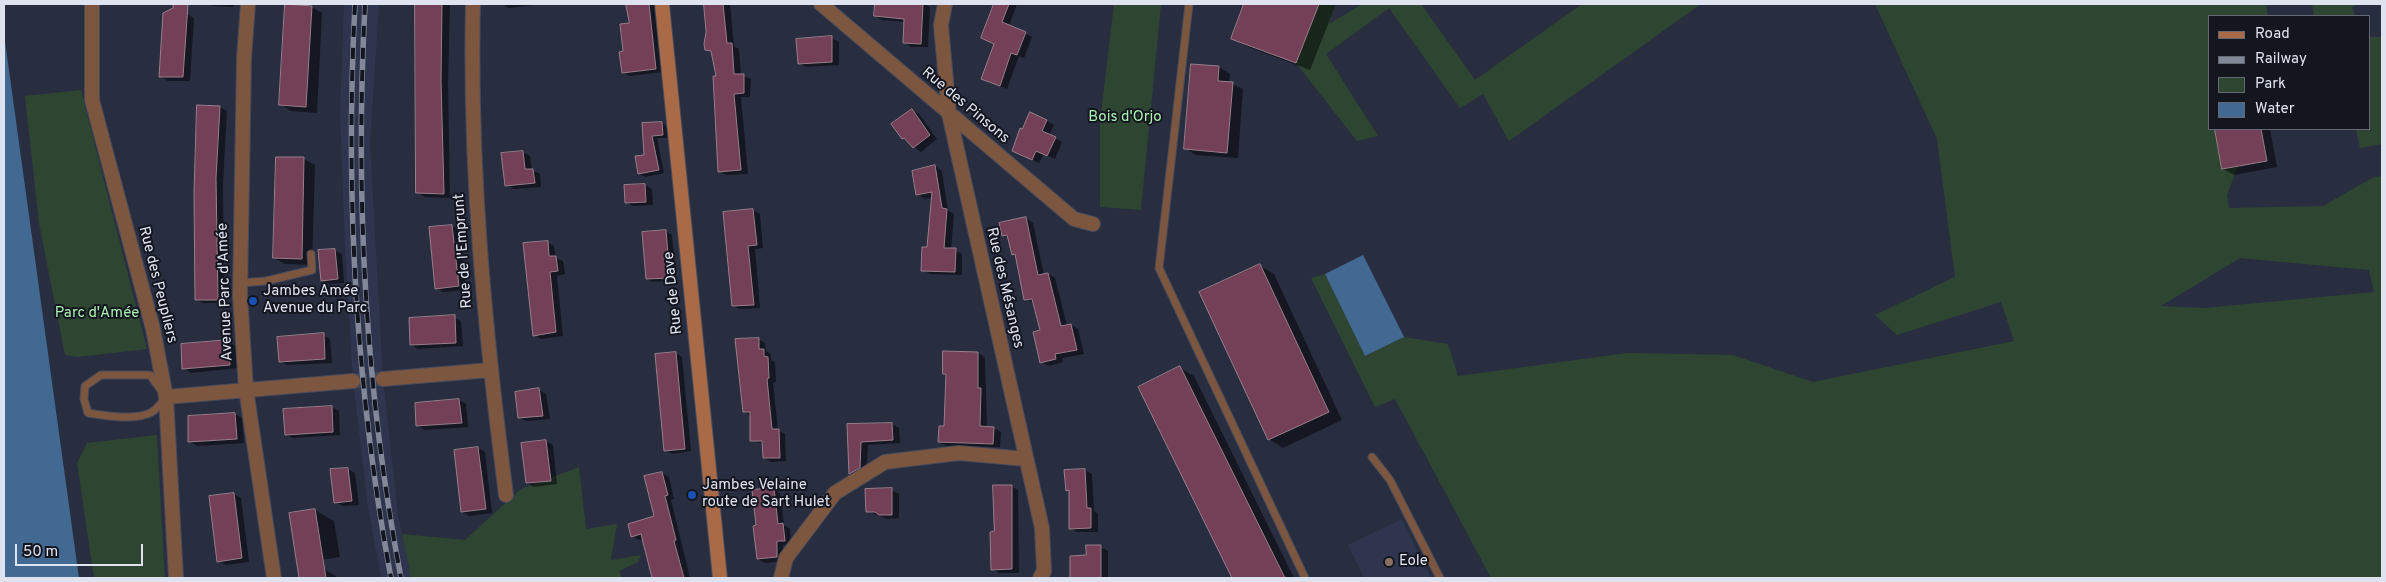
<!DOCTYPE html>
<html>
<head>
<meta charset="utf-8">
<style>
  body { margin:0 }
  #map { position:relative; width:2386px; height:582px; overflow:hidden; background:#282d40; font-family:Overpass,sans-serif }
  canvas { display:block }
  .frame { position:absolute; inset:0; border:5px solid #dfe3f0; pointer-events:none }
  .legend { position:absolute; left:2208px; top:15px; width:162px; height:115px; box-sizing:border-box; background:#13161f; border:1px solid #656873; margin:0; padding:6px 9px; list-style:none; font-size:15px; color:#dfe3f0 }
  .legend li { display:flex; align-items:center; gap:10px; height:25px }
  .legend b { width:25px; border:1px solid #656873 }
  .scale { position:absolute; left:15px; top:544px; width:128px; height:22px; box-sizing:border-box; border:2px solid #dfe3f0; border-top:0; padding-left:6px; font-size:15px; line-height:18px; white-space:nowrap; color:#dfe3f0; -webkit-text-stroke:4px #13161f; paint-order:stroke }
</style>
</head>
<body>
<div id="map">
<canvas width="2386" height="582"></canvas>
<div class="frame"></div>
<ul class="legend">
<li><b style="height:6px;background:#a96a47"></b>Road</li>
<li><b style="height:6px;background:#838898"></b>Railway</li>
<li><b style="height:14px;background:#2e4631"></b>Park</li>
<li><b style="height:14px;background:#426992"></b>Water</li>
</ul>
<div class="scale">50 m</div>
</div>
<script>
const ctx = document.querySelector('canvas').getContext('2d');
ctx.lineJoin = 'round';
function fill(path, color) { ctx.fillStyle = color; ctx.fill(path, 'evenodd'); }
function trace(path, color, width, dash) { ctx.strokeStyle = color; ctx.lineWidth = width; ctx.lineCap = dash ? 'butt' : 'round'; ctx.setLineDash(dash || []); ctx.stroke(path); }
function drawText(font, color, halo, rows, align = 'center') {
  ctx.font = font + ' Overpass,sans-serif'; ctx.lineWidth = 4; ctx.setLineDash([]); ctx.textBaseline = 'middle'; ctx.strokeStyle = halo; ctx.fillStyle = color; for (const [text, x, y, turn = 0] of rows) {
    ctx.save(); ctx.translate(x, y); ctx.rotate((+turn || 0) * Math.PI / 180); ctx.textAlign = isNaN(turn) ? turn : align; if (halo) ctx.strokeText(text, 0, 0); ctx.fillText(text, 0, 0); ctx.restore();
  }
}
fill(new Path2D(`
  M344 4H379L370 143 383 379 398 515 411 578H381L368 507 353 381 345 246 340 115Z
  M1402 519 1431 578H1364L1348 545Z`), '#2f354e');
fill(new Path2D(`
  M1114 4H1161L1141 210 1100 207V122Z
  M1319 4H1336L1329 24 1362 4H1421L1475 80 1582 4H1701L1509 141 1483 94 1460 108 1389 8 1326 54 1378 136 1357 141 1296 63Z
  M1875 4H2266L2268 16H2210V129H2252L2227 195 2229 208 2323 206 2374 177 2382 176V578H1491L1395 399 1375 407 1311 278 1325 274 1365 356 1404 337 1448 344 1458 376 1627 353 1733 355 1813 382 2014 341 2001 302 1897 335 1875 315 1955 277 1937 139ZM2240 258 2369 270 2374 292 2204 308 2161 306Z
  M2312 4H2359L2352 7 2355 16H2314Z
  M2370 37H2382V144L2360 148 2356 129H2370Z
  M81 90 147 349 77 357 65 355 39 223 25 96Z
  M157 435 165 578H94L77 463 87 443Z
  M579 467 586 529 617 524 611 560 641 555 638 562 619 571 622 578H411L402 534 465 540 521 489Z`), '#2e4631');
fill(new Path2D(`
  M4 34 79 578H4Z
  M1363 255 1404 337 1365 356 1325 274Z`), '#426992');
fill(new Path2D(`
  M209 4H234L233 7 212 6Z
  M418 4H450L448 84 450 198 425 197 418 193Z
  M502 4H533V5L509 8Z
  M627 4H656L663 72 630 76 623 72 624 53 630 24Z
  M705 4H730L734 46 739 49 741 75 751 79 750 97H741L748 174 726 175 719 171 717 77 713 53 707 50Z
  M876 4H924L930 7 928 47H911L904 42 905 22 882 20 875 16Z
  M995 4H1017L1009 26 1032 37 1024 58 1019 56 1007 89 983 79 995 44 982 38Z
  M1245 4H1336L1310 70 1246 46 1232 38Z
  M312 7 322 13 317 113 291 111 280 104Z
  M164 12 187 14 194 18 190 81H168L161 77Z
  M832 38 839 42V65L806 67 799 63Z
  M1192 65 1219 67 1230 74 1229 83 1243 89 1238 158 1196 155 1186 149Z
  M199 106 220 107 227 111 223 183 224 303H203L196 300Z
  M912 110 919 114 937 139 921 152 903 138Z
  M1047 121 1054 125 1049 135 1062 142 1055 159 1044 154 1039 163 1020 154 1022 130Z
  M662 123 667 126 668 138H657L664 173 645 177 639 174 645 156 643 124Z
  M2216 129H2270L2277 167 2234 175 2223 169Z
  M523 152 530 156 532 170 540 174 541 187 514 189 507 185 503 154Z
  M304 159 315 165 312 265 285 264 274 258Z
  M935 166 942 171 948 211 954 214 951 249 962 254V275L930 274 923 270 928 249 932 197 925 199 918 194 913 172Z
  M645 185 652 189 653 205 633 206 626 202Z
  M753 210 760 214 763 248 755 249 760 308 739 309 733 305Z
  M1026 218 1033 223 1044 275 1048 274 1055 278 1067 326 1071 325 1078 329 1084 354 1062 358 1063 362 1049 366 1041 362 1042 331 1034 303 1026 299 1017 256 1013 254 1008 238 1003 235Z
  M452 226 459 230 466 290 443 292 436 288Z
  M666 231 672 235 676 280 653 282 647 279Z
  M547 242 554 246 556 258 563 261 565 274 557 276 563 336 541 339 534 335Z
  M334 250 342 254 344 283 330 284 322 280Z
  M1260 266 1274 274 1342 420 1283 448 1269 439Z
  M454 317 461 321 463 346 418 349 411 345Z
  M323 335 330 339 332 363 287 365 280 361Z
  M758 339 765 343 766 351 771 354V360L775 362 776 382 773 383 778 430 785 434 786 461 771 462 764 458 763 444 752 440 751 416 744 411Z
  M229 342 236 346 237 368 191 373 184 368Z
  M676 353 682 357 691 451 672 454 666 450Z
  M978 353 985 357 987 428H994L1001 432 1000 447 946 446 939 442Z
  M1180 368 1194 376 1294 578H1233L1139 387Z
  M539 390 546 394 550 419 526 421 519 417Z
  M459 400 466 404 468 427 425 430 418 426 416 404Z
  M332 407 339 411 340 435 293 438 286 434Z
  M235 414 242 418 244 443 197 446 189 441Z
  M892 424 899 428 900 443 868 445 866 471 857 477 850 474 849 425Z
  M546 441 553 445 557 484 534 487 527 483Z
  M478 448 485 452 492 513 469 516 462 511 456 451Z
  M348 469 355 473 359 505 343 506 335 502Z
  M1085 470 1092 474 1094 511 1098 514V532H1077L1070 528V492L1067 490Z
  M662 473 669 477 674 499 671 500 690 578H654L644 539 639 540 632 536 656 517Z
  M1011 486 1018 490 1019 573H999L992 569 995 532Z
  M773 489 780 493 784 525 790 529 791 544 783 545 784 561 765 563 758 559V527Z
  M891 490 899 494V518L887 519 867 511Z
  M234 494 241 498 249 562 226 565 218 561Z
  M315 510 334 521 340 557 315 561Z
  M1100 547 1108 551V578H1071V557L1087 556Z
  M324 569 339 578H300V574Z`), '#0007');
const building = new Path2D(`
  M173 4H188L183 77H159L163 13 173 8Z
  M285 4 312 6 306 107 279 105Z
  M415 4H442L441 80 444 194 416 193Z
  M626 4H649L656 69 622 73 619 52 623 51 620 24 629 23Z
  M704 4H723L727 43H732L734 74H744V93L734 94 741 170 718 172 713 76H716L711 51 705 50 704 44 706 32Z
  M875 4H923L921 44 903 43 904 19 874 16Z
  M994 4H1009L1002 22 1026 32 1017 55 1011 53 1000 86 981 79 994 44 981 38Z
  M1244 4H1319L1296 63 1231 39Z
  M832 36V62L798 64 796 39Z
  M1191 64 1219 66 1218 81 1233 82 1227 153 1184 149Z
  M197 105 220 106 216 178 218 300H195L194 194Z
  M912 109 930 135 913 148 904 138 902 139 891 124Z
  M1030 112 1047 120 1042 131 1056 137 1047 156 1036 151 1032 160 1012 151 1020 128 1022 129Z
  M662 122 663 135 652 136 659 170 638 174 635 156 644 155 642 123Z
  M2215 129H2261L2267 161 2222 169Z
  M523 151 525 169H533L535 183 505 186 501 153Z
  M276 157H304L302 259 273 258Z
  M935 165 942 208 947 209 944 248H956L955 272 921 271 922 247H927L932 192 916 195 912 171Z
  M645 184 646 202 625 203 624 185Z
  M753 209 757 245 748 246 754 305 732 306 723 212Z
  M1026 217 1038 275 1048 273 1061 326 1071 324 1077 350 1055 354 1056 359 1040 363 1033 332 1040 330 1032 299 1024 300 1015 254 1012 255 1007 235 1002 236 999 223Z
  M452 225 459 286 435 289 429 227Z
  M666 230 670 278 646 279 642 232Z
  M548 241 549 256H556L558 271 550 272 556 332 533 336 523 243Z
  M335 249 338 279 321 281 318 250Z
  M1260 264 1329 412 1268 440 1199 292Z
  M455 315 456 343 410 345 409 318Z
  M324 333 325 359 279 362 277 337Z
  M759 338V349H764V356L768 357 769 378 767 379 772 429H779L780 458H763L762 441H750V412H743L735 339Z
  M229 340 230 365 182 369 181 344Z
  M943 351 978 352V388H981L980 426 994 427 993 444 938 442 939 426H944L946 374H943Z
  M676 352 685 449 664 451 655 354Z
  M1180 366 1285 578H1232L1138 387Z
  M539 388 543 416 518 418 515 392Z
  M459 399 462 423 416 426 415 403Z
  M332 406 333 432 285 435 283 409Z
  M235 413 237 439 188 442V416Z
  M892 423 893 440 861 442 860 468 849 474 847 424Z
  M546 440 551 481 526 483 521 443Z
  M478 447 486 509 461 512 454 450Z
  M348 468 352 501 334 503 330 469Z
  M1085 469 1087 508H1091V528L1069 529V490L1066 491 1064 470Z
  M662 472 668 495 665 496 676 540 674 541 684 578H652L641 534 631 537 628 524 654 516 644 476Z
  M993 485H1012V569L991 570 990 532 994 531Z
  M774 488 778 524 783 523 785 541H777V557L757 559 753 526 756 525 752 490Z
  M892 488V515H879L875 512H866L865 489Z
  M234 493 242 558 217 562 209 496Z
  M315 509 326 578H299L289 513Z
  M1086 545H1101V578H1070V556L1086 555Z`);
fill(building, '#734058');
trace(building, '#987e89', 1);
trace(new Path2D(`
  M353 381 383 379`), '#43485a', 14, [14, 7]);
const service = new Path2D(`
  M1189 4 1159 268 1305 578
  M240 283 266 281 312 270 311 254
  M101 375H150L166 397C162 402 157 409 152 412 136 421 106 416 88 413L84 399 85 386Z
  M1372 457 1390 480 1440 578`);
const minor = new Path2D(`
  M92 4V100L153 329 166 397 176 578
  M248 4 244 58 240 295 246 389 274 578
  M473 4C469 169 485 332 506 495
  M821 4 1074 219 1093 224
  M945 4 941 25 949 114 1042 528 1044 571 1040 578
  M383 379 490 370
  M166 397 353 381
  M781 578 786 558 835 493 885 462 959 453 1026 459`);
const secondary = new Path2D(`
  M662 4 720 578`);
trace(service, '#454a5c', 9);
trace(minor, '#454a5c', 16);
trace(secondary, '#454a5c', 16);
trace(service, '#7d5640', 7);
trace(minor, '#7d5640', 14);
trace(secondary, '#a96a47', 14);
const rail = new Path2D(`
  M355 4C345 195 356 390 391 578
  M365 4C355 195 365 390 401 578`);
trace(rail, '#838898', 5.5);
trace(rail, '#13161f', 4, [11]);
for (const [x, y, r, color] of [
  [253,301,5,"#1a4fb4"],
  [692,495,5,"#1a4fb4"],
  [1389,562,5,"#8d6e63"]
]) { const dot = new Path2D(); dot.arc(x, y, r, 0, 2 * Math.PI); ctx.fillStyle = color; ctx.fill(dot); trace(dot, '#13161f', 2); }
drawText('15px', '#dfe3f0', '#13161f', [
  ["Rue des Pinsons",965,106,40],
  ["Rue de l'Emprunt",464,251,-94],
  ["Rue des Peupliers",157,285,76],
  ["Rue des Mésanges",1004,288,77],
  ["Avenue Parc d'Amée",226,292,-92],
  ["Rue de Dave",674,293,-96]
]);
drawText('15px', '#abf0b3', '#13161f', [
  ["Bois d'Orjo",1125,118],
  ["Parc d'Amée",97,314]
]);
drawText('15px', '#dfe3f0', '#13161f', [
  ["Jambes Amée",263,292],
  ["Avenue du Parc",263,309],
  ["Jambes Velaine",702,486],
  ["route de Sart Hulet",702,503],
  ["Eole",1399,562]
], 'left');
</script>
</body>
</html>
